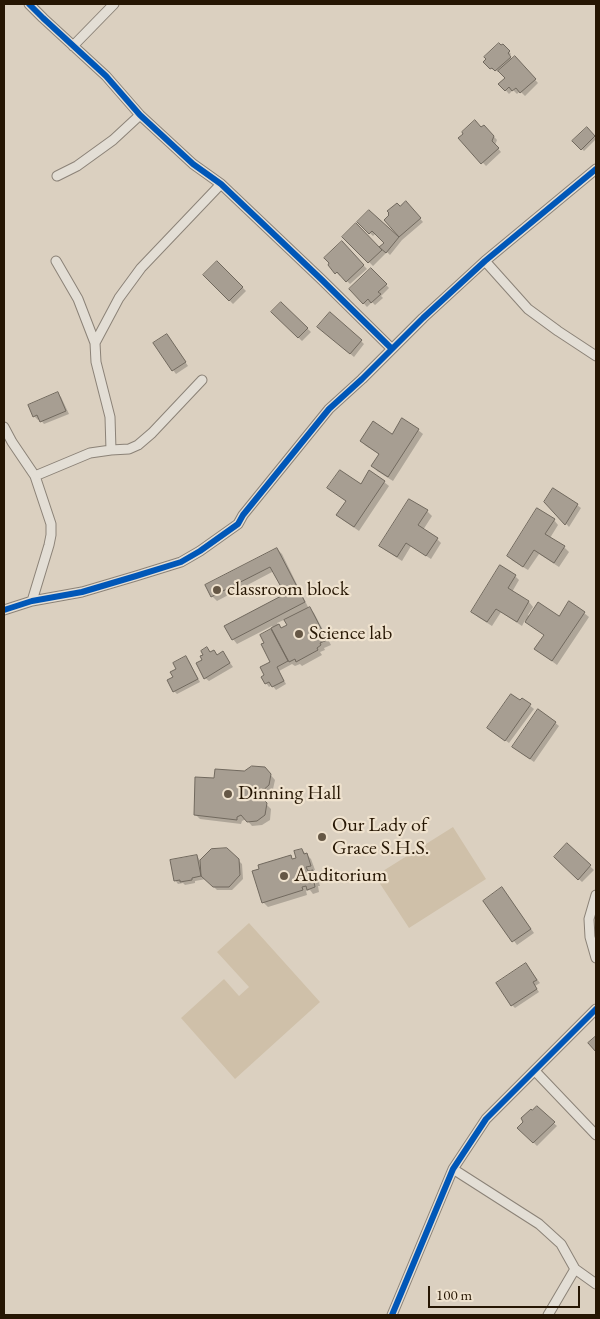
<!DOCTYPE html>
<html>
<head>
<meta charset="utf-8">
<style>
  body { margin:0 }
  #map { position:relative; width:600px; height:1319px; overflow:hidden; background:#dbd0c0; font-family:"EB Garamond",serif }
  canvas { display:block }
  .frame { position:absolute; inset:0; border:5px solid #261603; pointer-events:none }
  .scale { position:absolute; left:428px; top:1286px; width:152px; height:22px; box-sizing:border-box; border:2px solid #261603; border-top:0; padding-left:6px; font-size:15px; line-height:18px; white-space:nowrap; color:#261603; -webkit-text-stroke:4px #efe2ce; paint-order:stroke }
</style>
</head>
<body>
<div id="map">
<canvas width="600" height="1319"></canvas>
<div class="frame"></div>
<div class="scale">100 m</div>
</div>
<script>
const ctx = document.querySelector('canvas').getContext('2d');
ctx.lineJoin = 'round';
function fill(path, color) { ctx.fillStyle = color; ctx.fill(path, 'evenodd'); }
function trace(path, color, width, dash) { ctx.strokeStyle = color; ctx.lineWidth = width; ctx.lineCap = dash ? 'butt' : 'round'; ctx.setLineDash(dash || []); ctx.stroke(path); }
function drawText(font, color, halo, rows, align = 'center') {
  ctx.font = font + ' "EB Garamond",serif'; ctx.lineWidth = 4.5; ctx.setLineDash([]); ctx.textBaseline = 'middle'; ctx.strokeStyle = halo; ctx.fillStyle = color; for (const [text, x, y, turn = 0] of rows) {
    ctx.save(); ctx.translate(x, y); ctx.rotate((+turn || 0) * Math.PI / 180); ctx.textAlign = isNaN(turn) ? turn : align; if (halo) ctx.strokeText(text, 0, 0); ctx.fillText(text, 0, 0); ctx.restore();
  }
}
fill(new Path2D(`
  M453 827 486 879 409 928 375 876Z
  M249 923 320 1002 235 1079 181 1018 224 979 239 996 249 987 217 952Z`), '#cfc0a9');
fill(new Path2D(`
  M505 47 511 54 509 56 513 60 515 58 538 83 525 96 520 91 517 94 513 90 509 94 500 84 506 78 500 71 498 72 495 69 493 70 485 62Z
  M484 126 497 140 495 145 501 152 486 166 460 138 481 129Z
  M587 128 596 139 584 151 574 141Z
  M406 203 423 222 402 240 390 255 387 252 373 266 344 237 379 249 385 243 376 233 373 236 359 222 398 238 399 237 391 215Z
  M342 243 367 269 350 284 341 275 340 276 329 265Z
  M217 262 246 291 233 304 204 275Z
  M371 269 389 288 381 296 383 298 375 305 372 302 367 307 350 289Z
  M281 303 311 332 302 341 272 312Z
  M322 330 361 341 364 344 354 357Z
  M170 339 188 366 176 374 173 370Z
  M58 394 61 397 69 414 44 424 40 419 38 420 34 416Z
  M418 430 423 434 393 481 377 471 373 466 380 455 366 446 361 441Z
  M384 482 389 486 359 531 343 520 338 515 347 502 329 488 361 485Z
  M546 502 577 505 581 508 569 527Z
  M427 511 432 516 423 530 437 539 441 543 431 559 411 546 402 561 385 550 381 546Z
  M554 520 558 525 550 538 564 547 569 552 559 567 539 554 528 570 513 561 508 556Z
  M277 549 282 554 308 607 314 613 331 645 324 648 325 650 320 652 322 655 302 666 300 664 295 666 292 664 279 671 286 684 276 690 272 685 269 687 266 683V675L272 662 266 643 270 630 277 636 272 626 237 644 233 639 286 595 274 571 217 601 212 596 207 586ZM286 619 289 625 282 629 277 623Z
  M515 576 519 580 512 592 529 602 533 607 528 615 530 617H559L584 613 589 617 557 665 541 653 545 635 531 626 525 620 522 626 501 612 492 626 478 617 473 612Z
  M207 648 211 653 214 651 218 656 223 653 233 667 209 681 205 678 204 660Z
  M186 658 189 661 200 682 177 694 174 691V678L178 669Z
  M522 699 534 709 509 743 492 731Z
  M539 710 559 726 534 762 517 750Z
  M269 773 275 780 273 789 266 797 265 803 271 809 270 820 262 825 252 826 246 819 242 821 241 824 200 819 195 814 215 780Z
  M567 845 594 870 582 882 555 857Z
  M227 849 242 864 243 879 232 890H217L206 879 195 881V883L185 885 183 883 178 884 175 880 197 856 201 862Z
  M302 850 311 859 315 870 312 871 317 876 320 886H318L319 892 313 894 310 890 306 891 307 895 268 907 263 902 290 857 293 860 297 859Z
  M505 892 534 933 517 945 485 901Z
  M526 965 540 983 535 986 539 992 515 1008 512 1005Z
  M537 1108 557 1126 537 1146 519 1128Z`), '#0003');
const building = new Path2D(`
  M499 43 501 45 503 44 510 51 508 53 511 57 495 71 492 68 490 69 483 62 486 59 484 57Z
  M515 56 536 79 520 93 516 88 512 91 509 87 505 91 498 84 505 78 498 71Z
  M475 120 481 127 484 125 494 136 492 141 499 148 481 164 458 138 463 134 462 132Z
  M587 127 595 136 581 150 572 141Z
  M406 201 421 218 399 237 384 220 389 215 388 214 389 213 387 211 397 203 400 206Z
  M369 210 399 237 386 253 379 247 384 243 372 231 369 234 357 222Z
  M356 223 382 250 368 263 342 237Z
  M342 241 364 265 346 282 337 272 335 274 328 265 329 263 324 258Z
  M217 261 243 287 229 301 203 275Z
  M371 268 387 284 378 292 381 294 371 303 368 299 363 304 349 289Z
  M281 302 308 328 298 338 271 312Z
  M330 312 362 340 350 354 317 327Z
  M167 334 186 362 172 371 153 343Z
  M58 392 66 411 40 422 37 415 33 417 28 405Z
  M402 418 419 429 388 477 371 466 379 454 360 441 373 421 392 434Z
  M340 470 361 484 369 470 385 481 354 527 336 515 346 501 327 488Z
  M553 488 578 504 565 525 544 502Z
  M409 499 428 510 418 525 438 538 426 556 406 543 397 557 379 546Z
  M537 508 555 519 545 534 565 546 554 563 534 550 523 567 507 556Z
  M277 548 305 602 232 640 224 626 285 594 270 567 211 597 205 585Z
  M500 565 516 575 508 588 529 601 517 622 496 609 487 622 471 612Z
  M569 601 585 612 552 661 534 649 544 635 525 622 538 602 559 616Z
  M310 607 327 640 320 643 321 645 317 648 318 650 296 662 295 659 289 662 271 628 279 624 281 628 287 625 284 620Z
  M271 629 288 661 277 667 284 681 272 687 269 682 265 684 261 677 264 675 260 667 270 662 261 644 264 643 260 635Z
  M207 647 210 652 214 650 217 655 223 651 230 663 204 679 196 663 202 660 200 656 203 655 201 651Z
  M186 656 198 679 173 692 167 680 173 677 170 672 176 669 173 663Z
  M511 694 520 700 522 698 531 704 505 741 487 728Z
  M538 709 556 722 530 759 512 747Z
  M252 766 265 767 271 774 269 785 261 792V797L267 803 265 815 257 821 247 822 241 815 237 817V820L194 815 195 777 214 778 215 769 244 771Z
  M567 843 591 865 578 880 554 857Z
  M227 848 239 859 240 875 229 887H213L201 876 200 860 211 849Z
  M302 849 304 854 307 853 311 866 306 867 308 871 313 870 316 881 314 882 315 887 307 890 306 886 302 887 303 890 262 903 252 871 259 869 258 865 291 855 292 859 296 858 294 851Z
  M197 855 201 876 192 878V880L180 882V880L174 881 170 860Z
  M502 887 531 929 512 942 483 901Z
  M526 963 537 980 533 982 537 989 511 1006 496 983Z
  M596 1036V1052L588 1043Z
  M537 1106 555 1122 533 1143 517 1128 523 1122 521 1118 531 1109 532 1110Z`);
fill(building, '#a79e92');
trace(building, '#71695e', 1);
const street = new Path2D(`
  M29 4 43 18 106 76 140 115 193 164 221 184 322 280 392 349
  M73 46 114 4
  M57 176 77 166 113 140 140 115
  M56 261 78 299 95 343
  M485 261 528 309 558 331 596 356
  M4 427 12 442 35 476 51 524V535L49 545 32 601
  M111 450 110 417 96 362 95 343 119 298 141 268 221 184
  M35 476 90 453 111 450 129 449 138 445 152 433 202 380
  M4 610 32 601 82 592 136 576 181 562 200 551 238 524 243 515 329 409 362 379 423 318 485 261 596 169
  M596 895 589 919 590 937 596 958
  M535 1071 596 1135
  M453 1169 539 1224 561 1244 575 1269 596 1284
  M392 1315 453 1169 486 1119 596 1009
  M548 1315 575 1269`);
trace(street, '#8b8277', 11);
trace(street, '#e3ded5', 9);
trace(new Path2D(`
  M29 4 43 18 106 76 140 115 193 164 221 184 322 280 392 349
  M4 610 32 601 82 592 136 576 181 562 200 551 238 524 243 515 329 409 362 379 423 318 485 261 596 169
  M392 1315 453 1169 486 1119 596 1009`), '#0057b8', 6);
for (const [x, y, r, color] of [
  [217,590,5,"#655745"],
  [299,634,5,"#655745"],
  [228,794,5,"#655745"],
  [322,837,5,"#655745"],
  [284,876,5,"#655745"]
]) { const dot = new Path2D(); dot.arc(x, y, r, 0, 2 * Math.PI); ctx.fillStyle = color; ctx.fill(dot); trace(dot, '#efe2ce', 2); }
drawText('20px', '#261603', '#efe2ce', [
  ["classroom block",227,590],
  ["Science lab",309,634],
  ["Dinning Hall",238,794],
  ["Our Lady of",332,826],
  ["Grace S.H.S.",332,849],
  ["Auditorium",294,876]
], 'left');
</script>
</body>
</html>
